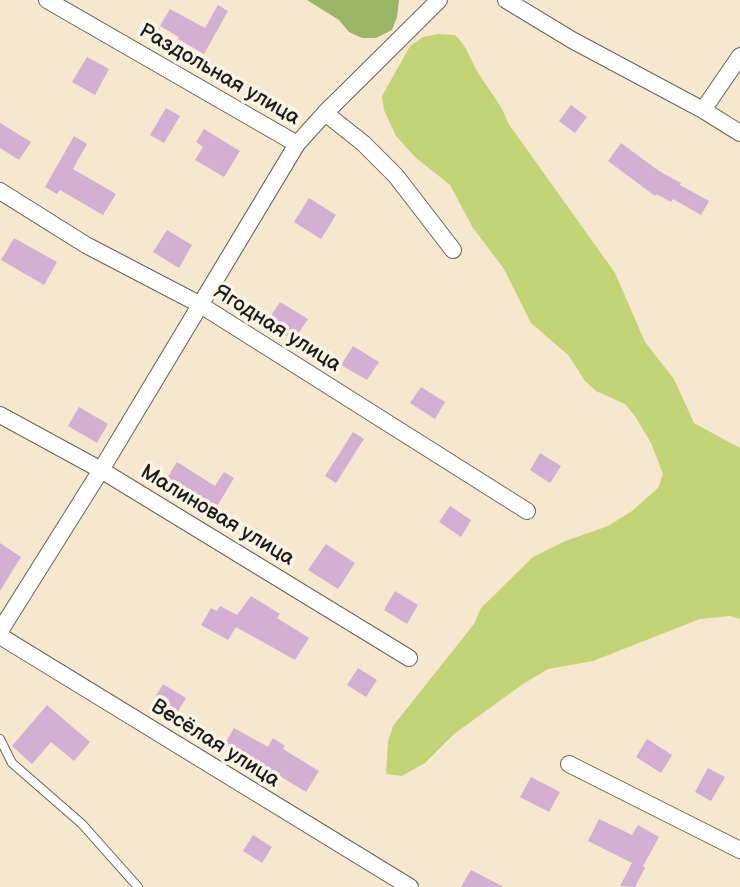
<!DOCTYPE html>
<html>
<head>
<meta charset="utf-8">
<style>
  body { margin:0 }
  canvas { display:block; background:#f6e8cf }
</style>
</head>
<body>
<canvas width="740" height="887"></canvas>
<script>
const ctx = document.querySelector('canvas').getContext('2d');
ctx.lineJoin = 'round';
function fill(path, color) { ctx.fillStyle = color; ctx.fill(path, 'evenodd'); }
function trace(path, color, width, dash) { ctx.strokeStyle = color; ctx.lineWidth = width; ctx.lineCap = dash ? 'butt' : 'round'; ctx.setLineDash(dash || []); ctx.stroke(path); }
function drawText(font, color, halo, rows, align = 'center') {
  ctx.font = font + ' "Balsamiq Sans",sans-serif'; ctx.lineWidth = 7; ctx.setLineDash([]); ctx.textBaseline = 'middle'; ctx.strokeStyle = halo; ctx.fillStyle = color; for (const [text, x, y, turn = 0] of rows) {
    ctx.save(); ctx.translate(x, y); ctx.rotate((+turn || 0) * Math.PI / 180); ctx.textAlign = isNaN(turn) ? turn : align; if (halo) ctx.strokeText(text, 0, 0); ctx.fillText(text, 0, 0); ctx.restore();
  }
}
fill(new Path2D(`
  M438 34 455 35C468 47 470 60 479 74 489 91 502 104 508 123L615 273 645 342 674 379 694 423 740 448V619L730 616 700 619 593 661 548 669 523 684 454 734 425 763 402 776 386 774 388 742 393 726 474 624 481 608 533 557 563 542 608 526 632 511 658 488 663 474 651 443 635 416 625 404 596 391 585 381 569 356 531 323 504 269 473 228 450 185 415 157 396 136 384 110 382 96 410 46 423 37Z`), '#c3d476');
fill(new Path2D(`
  M307 0H399L397 17 392 30 376 38H362L349 32 339 20Z`), '#9ab667');
fill(new Path2D(`
  M218 5 228 11 204 54 178 39 179 37 160 26 170 9 205 28Z
  M87 57 109 69 95 95 72 82Z
  M571 105 587 117 575 133 559 121Z
  M166 108 180 116 164 143 150 135Z
  M0 123 31 142 19 160 0 148Z
  M204 129 240 151 224 177 195 160 203 147 196 142Z
  M74 136 87 144 73 169 116 194 103 215 60 190 57 194 45 187Z
  M621 143 659 171 681 183 680 185 709 201 701 215 673 199 671 202 656 194 655 196 608 161Z
  M309 198 336 215 321 239 294 222Z
  M167 230 192 245 179 268 153 252Z
  M14 238 57 262 44 285 1 260Z
  M280 302 308 319 294 340 266 323Z
  M353 346 379 362 367 380 341 365Z
  M421 387 445 402 435 419 410 403Z
  M79 407 108 424 97 443 68 426Z
  M353 432 364 439 336 483 325 476Z
  M540 453 561 466 550 483 530 470Z
  M177 462 215 486 224 472 234 478 212 515 201 509 203 506 164 483Z
  M450 506 471 520 461 537 439 522Z
  M0 543 21 557 0 591Z
  M326 544 355 563 338 589 308 570Z
  M395 591 418 605 407 624 384 610Z
  M251 596 280 614 277 618 309 638 295 660 236 627 228 640 201 625 211 608 217 611 220 606 237 615Z
  M358 668 377 680 366 697 347 685Z
  M163 684 186 698 177 713 154 699Z
  M47 705 90 742 74 761 51 742 32 764 12 746Z
  M234 728 268 747 273 738 285 746 283 749 319 771 306 792 270 770 267 776 255 768 257 764 224 745Z
  M647 739 672 755 661 773 636 757Z
  M708 768 725 777 711 801 695 792Z
  M531 777 560 792 549 812 520 797Z
  M599 819 632 835 638 825 659 837 643 866 645 868 635 887 620 886 632 863 588 841Z
  M253 835 272 847 262 863 243 851Z
  M471 870 504 887H461Z`), '#d3afd4');
const service = new Path2D(`
  M0 739 12 763 82 824 138 887`);
const minor = new Path2D(`
  M47 0 297 144
  M506 0 572 40 703 110 740 133
  M703 110 740 56
  M325 113 363 143 396 176 453 250
  M0 191 86 245 199 304 527 511
  M0 415 101 470 409 658
  M0 631 101 470 297 144 325 113 439 0
  M0 636 410 887
  M569 764 740 850`);
trace(service, '#68635b', 10);
trace(minor, '#68635b', 18);
trace(service, '#fff', 8);
trace(minor, '#fff', 16);
drawText('21px', '#1c1c1c', '#fcf5e5', [
  ["Раздольная улица",219,75,30],
  ["Ягодная улица",277,329,32],
  ["Малиновая улица",217,516,31],
  ["Весёлая улица",215,744,32]
]);
</script>
</body>
</html>
